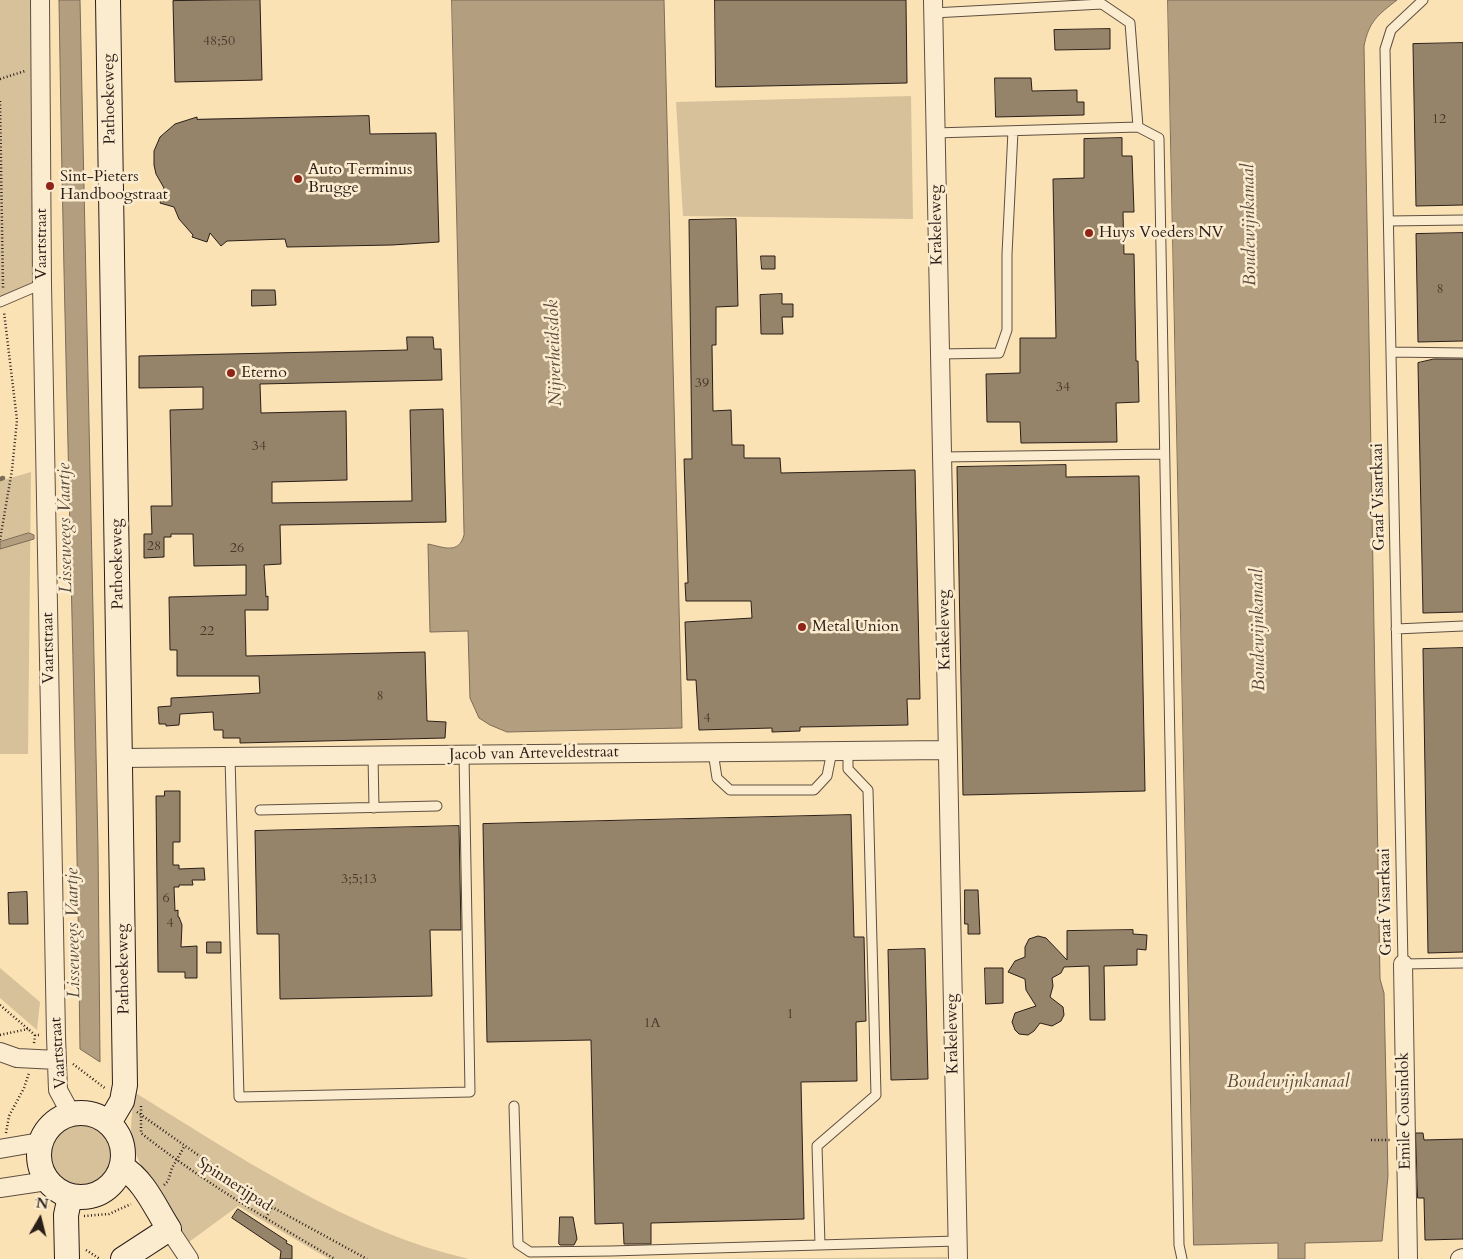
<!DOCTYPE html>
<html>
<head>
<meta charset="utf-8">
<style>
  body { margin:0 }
  #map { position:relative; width:1463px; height:1259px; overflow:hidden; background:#fae2b5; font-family:Cardo,serif }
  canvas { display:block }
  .north { position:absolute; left:15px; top:1194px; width:50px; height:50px; -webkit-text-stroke:4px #fceccf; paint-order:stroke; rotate:8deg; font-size:14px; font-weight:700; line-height:20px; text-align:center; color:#2a1e19 }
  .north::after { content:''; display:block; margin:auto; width:18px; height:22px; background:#2a1e19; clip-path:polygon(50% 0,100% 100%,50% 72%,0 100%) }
</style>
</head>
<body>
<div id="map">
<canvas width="1463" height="1259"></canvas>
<div class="north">N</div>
</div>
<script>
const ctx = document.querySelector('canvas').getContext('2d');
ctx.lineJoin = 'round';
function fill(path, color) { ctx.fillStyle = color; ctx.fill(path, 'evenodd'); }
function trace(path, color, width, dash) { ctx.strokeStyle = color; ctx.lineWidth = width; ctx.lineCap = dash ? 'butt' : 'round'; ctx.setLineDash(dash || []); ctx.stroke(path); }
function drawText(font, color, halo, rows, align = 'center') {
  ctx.font = font + ' Cardo,serif'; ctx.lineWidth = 5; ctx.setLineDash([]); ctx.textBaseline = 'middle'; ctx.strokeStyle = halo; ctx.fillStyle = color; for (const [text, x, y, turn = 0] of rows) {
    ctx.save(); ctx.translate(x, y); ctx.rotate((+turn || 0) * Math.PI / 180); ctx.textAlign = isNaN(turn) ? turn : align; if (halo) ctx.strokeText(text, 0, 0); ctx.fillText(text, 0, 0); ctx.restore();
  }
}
fill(new Path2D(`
  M0 0H31L33 283 0 297Z
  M911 96 913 219 683 216 676 102Z
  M31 472 28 754H0V481Z
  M0 968 40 1002 37 1030 0 998Z
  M134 1092C237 1155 350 1232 469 1259H329L238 1206 189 1242C172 1214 145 1180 134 1149 128 1132 133 1110 134 1092Z
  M50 1156a32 32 0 1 1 64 0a32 32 0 1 1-64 0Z
  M947 1257V1259H700Z`), '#d7c19a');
const water = new Path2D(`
  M59 0H80L98 847 100 1062 80 1049C76 699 64 350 59 0Z
  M452 0H664L682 728 507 732 490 725 479 718 470 698 468 631 430 632 428 544C443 547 459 555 464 535Z
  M1168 0H1397C1378 15 1369 21 1364 46L1380 979 1384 993 1388 1176 1382 1241 1305 1243V1259H1278V1243L1194 1245Z
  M29 533 34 535V539L0 549V542Z`);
fill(water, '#b39f80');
trace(water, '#7c6b57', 1);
trace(new Path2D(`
  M0 479 3 478`), '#7c6b57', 4.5);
const building = new Path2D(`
  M260 0 262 80 175 82 173 1Z
  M715 0H906L907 83 716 87Z
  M1110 29V49L1055 50 1054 30Z
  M1463 43V205L1416 206 1413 44Z
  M995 78H1031L1032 91 1077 90V102H1084V115L996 117Z
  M369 116 370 134 436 133 439 242 392 245 287 247 285 239 227 241 221 246 210 233 207 242 192 237 193 235 179 219 174 207 160 203 164 188 156 174 154 165V151L160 137 175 124 197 117V119Z
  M1122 138V156H1132L1134 212H1123L1124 254H1134L1136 361H1138L1139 402 1116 403 1117 442 1021 443 1020 422H987L986 374 1020 373V338H1056L1053 179 1084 178V139Z
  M736 219 738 306 716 307V345H712L713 411 731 410 732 445H744V458H780L781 473 915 470 920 699H907L908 725 800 727V731L772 732V728L699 730 696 680H687L685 622 752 618 751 601H686L685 583H688L684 459H692L689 220Z
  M1463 233V341L1418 342 1416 234Z
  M761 256H775V269H762Z
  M252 290H275L276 305 252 306Z
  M782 294V304H793V317H782L783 334H761L760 295Z
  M407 337H433L434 349H441L442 380 260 384 261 413 346 411 347 480 272 482V503L412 501 410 410 443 409 446 522 280 525 281 564 264 565 266 597 268 596V610H245L246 656 425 652 427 721 446 722 445 738 240 743V738H223V730H214L213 712 180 714 179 725 166 726V724H159L158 707 171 706V698L260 693 259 676H177V650H170L169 597 246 595V565L194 566 193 534H171V537H164V557L144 558V534H152L151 506H172L170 410 203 409V387L139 388V356L407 350Z
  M1434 359H1463V612L1423 613 1418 363Z
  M1066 465V477L1139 476 1145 791 963 795 957 467Z
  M1463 648V952L1428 953 1423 649Z
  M165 791H180V842H173V865H179V869L204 868 205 880H192L193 885H179V887H174L175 911 178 910V917H179L182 925 181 947 197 946V978H185V972H158L156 796H164Z
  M851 815 854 937H864L866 1021 856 1022 857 1081 801 1082 804 1219 651 1223V1244H624L623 1223 595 1224 591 1040 487 1042 483 824Z
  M459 826 461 930H430L432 996 280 999 279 934H257L255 831Z
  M965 890H978L980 934H968V924H965Z
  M27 892 28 924H9L8 893Z
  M1133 930V934L1147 935 1146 950 1137 949V965L1104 966 1105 1020H1090L1089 966 1064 967 1061 973 1052 978 1053 986 1050 997 1063 1007 1064 1015 1061 1021 1052 1026 1040 1023 1034 1031 1028 1035 1019 1034 1015 1030 1012 1022 1015 1013 1036 1006 1026 990 1025 979 1008 972 1015 961 1025 957V947L1029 939 1038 936 1046 938 1067 960V931Z
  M207 942H221V953H207Z
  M925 949 928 1079 891 1080 888 950Z
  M985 968H1003V1003L986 1004Z
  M1416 1133H1423L1424 1140 1463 1139V1239L1425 1240 1424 1198H1418Z
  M238 1209 287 1241 286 1243 292 1246V1259H280L281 1251 232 1218Z
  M560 1217H573L577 1239 574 1245H560L559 1244Z`);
fill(building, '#96846a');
trace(building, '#2a1e19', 1);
const lane = new Path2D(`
  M1423 0 1391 30 1385 49 1403 964 1463 963
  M933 13 1102 4 1130 23 1138 127 1159 138 1179 1245 1182 1259
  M935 133 1138 127
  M1389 221 1463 220
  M0 302 42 284
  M1391 352 1463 353
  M940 354 999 353 1007 330V254L1013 131
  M942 457 1164 454
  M1396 629 1463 626
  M713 752 717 778 730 790H814L827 776 832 751
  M373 756 374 808
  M230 757 239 1097 470 1092 464 755
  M260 810 437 806
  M514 1106 518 1244 530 1252 611 1251 957 1241
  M820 1245 817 1146 876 1095 868 790 848 769V751`);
const street = new Path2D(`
  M40 0 42 284 56 1036 58 1090 71 1114
  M933 0 958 1259
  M121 758 948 750
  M1403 964 1408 1259
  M0 1052 17 1058 57 1060
  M0 1149 40 1142
  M0 1188 47 1181
  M169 1229 189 1259
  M1460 1259 1463 1258`);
const secondary = new Path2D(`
  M108 0 125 1085 122 1101 109 1123
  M39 1155a42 42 0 1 1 84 0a42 42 0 1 1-84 0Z
  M122 1167C144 1180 155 1207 169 1229L123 1259
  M67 1259 66 1215 70 1196`);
trace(lane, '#5e4f40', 11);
trace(street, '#5e4f40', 20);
trace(secondary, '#2a1e19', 26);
trace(new Path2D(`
  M0 79 25 71
  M0 101 3 289
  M0 540 12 470 17 420 4 312
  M0 1005 35 1035H41
  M0 1035 28 1029
  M34 1043 35 1035
  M73 1064 106 1089
  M141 1106V1133C202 1181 268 1220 335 1259
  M137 1112 272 1207 367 1259
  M6 1133 9 1116 24 1088 29 1073
  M1371 1140H1390
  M164 1185 168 1181 172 1168 184 1147
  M36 1199 48 1207
  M84 1216 109 1214 131 1204
  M266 1218 272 1207
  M86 1250 100 1259`), '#2a1e19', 2.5, [1, 2.5]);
trace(lane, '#fceccf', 9);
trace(street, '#fceccf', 18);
trace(secondary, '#fceccf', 24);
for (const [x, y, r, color] of [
  [298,179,5,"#8f2418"],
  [50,186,5,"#8f2418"],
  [1089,233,5,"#8f2418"],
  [231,373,5,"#8f2418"],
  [802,627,5,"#8f2418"]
]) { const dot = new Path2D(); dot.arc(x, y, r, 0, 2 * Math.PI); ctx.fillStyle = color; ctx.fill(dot); trace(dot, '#fceccf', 2); }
drawText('14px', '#45382d', null, [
  ["48;50",219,42],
  ["12",1439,120],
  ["8",1440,290],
  ["39",702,384],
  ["34",1063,388],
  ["34",259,447],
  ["28",154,547],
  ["26",237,549],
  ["22",207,632],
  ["8",380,697],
  ["4",707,719],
  ["3;5;13",359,880],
  ["6",166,899],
  ["4",170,924],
  ["1",790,1015],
  ["1A",652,1024]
]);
drawText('16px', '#2a1e19', '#fceccf', [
  ["Pathoekeweg",110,99,-91],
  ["Krakeleweg",937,225,-91],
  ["Vaartstraat",42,244,-90],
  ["Graaf Visartkaai",1379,497,-91],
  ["Pathoekeweg",118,564,-91],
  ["Krakeleweg",945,630,-91],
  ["Vaartstraat",49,648,-91],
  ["Jacob van Arteveldestraat",534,754,-1],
  ["Graaf Visartkaai",1386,902,-91],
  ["Pathoekeweg",124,969,-91],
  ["Krakeleweg",953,1034,-91],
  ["Vaartstraat",59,1053,-94],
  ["Emile Cousindok",1405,1111,-91],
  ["Spinnerijpad",234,1185,33]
]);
drawText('16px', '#2a1e19', '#fceccf', [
  ["Auto Terminus",308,170],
  ["Brugge",308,188],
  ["Sint-Pieters",60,177],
  ["Handboogstraat",60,195],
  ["Huys Voeders NV",1099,233],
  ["Eterno",241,373],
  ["Metal Union",812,627]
], 'left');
drawText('italic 18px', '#5a4b3d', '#fceccf', [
  ["Boudewijnkanaal",1250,225,-91],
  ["Nijverheidsdok",555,353,-92],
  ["Lisseweegs Vaartje",66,528,-91],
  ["Boudewijnkanaal",1259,630,-91],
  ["Lisseweegs Vaartje",74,933,-91],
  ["Boudewijnkanaal",1288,1083]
]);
</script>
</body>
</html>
